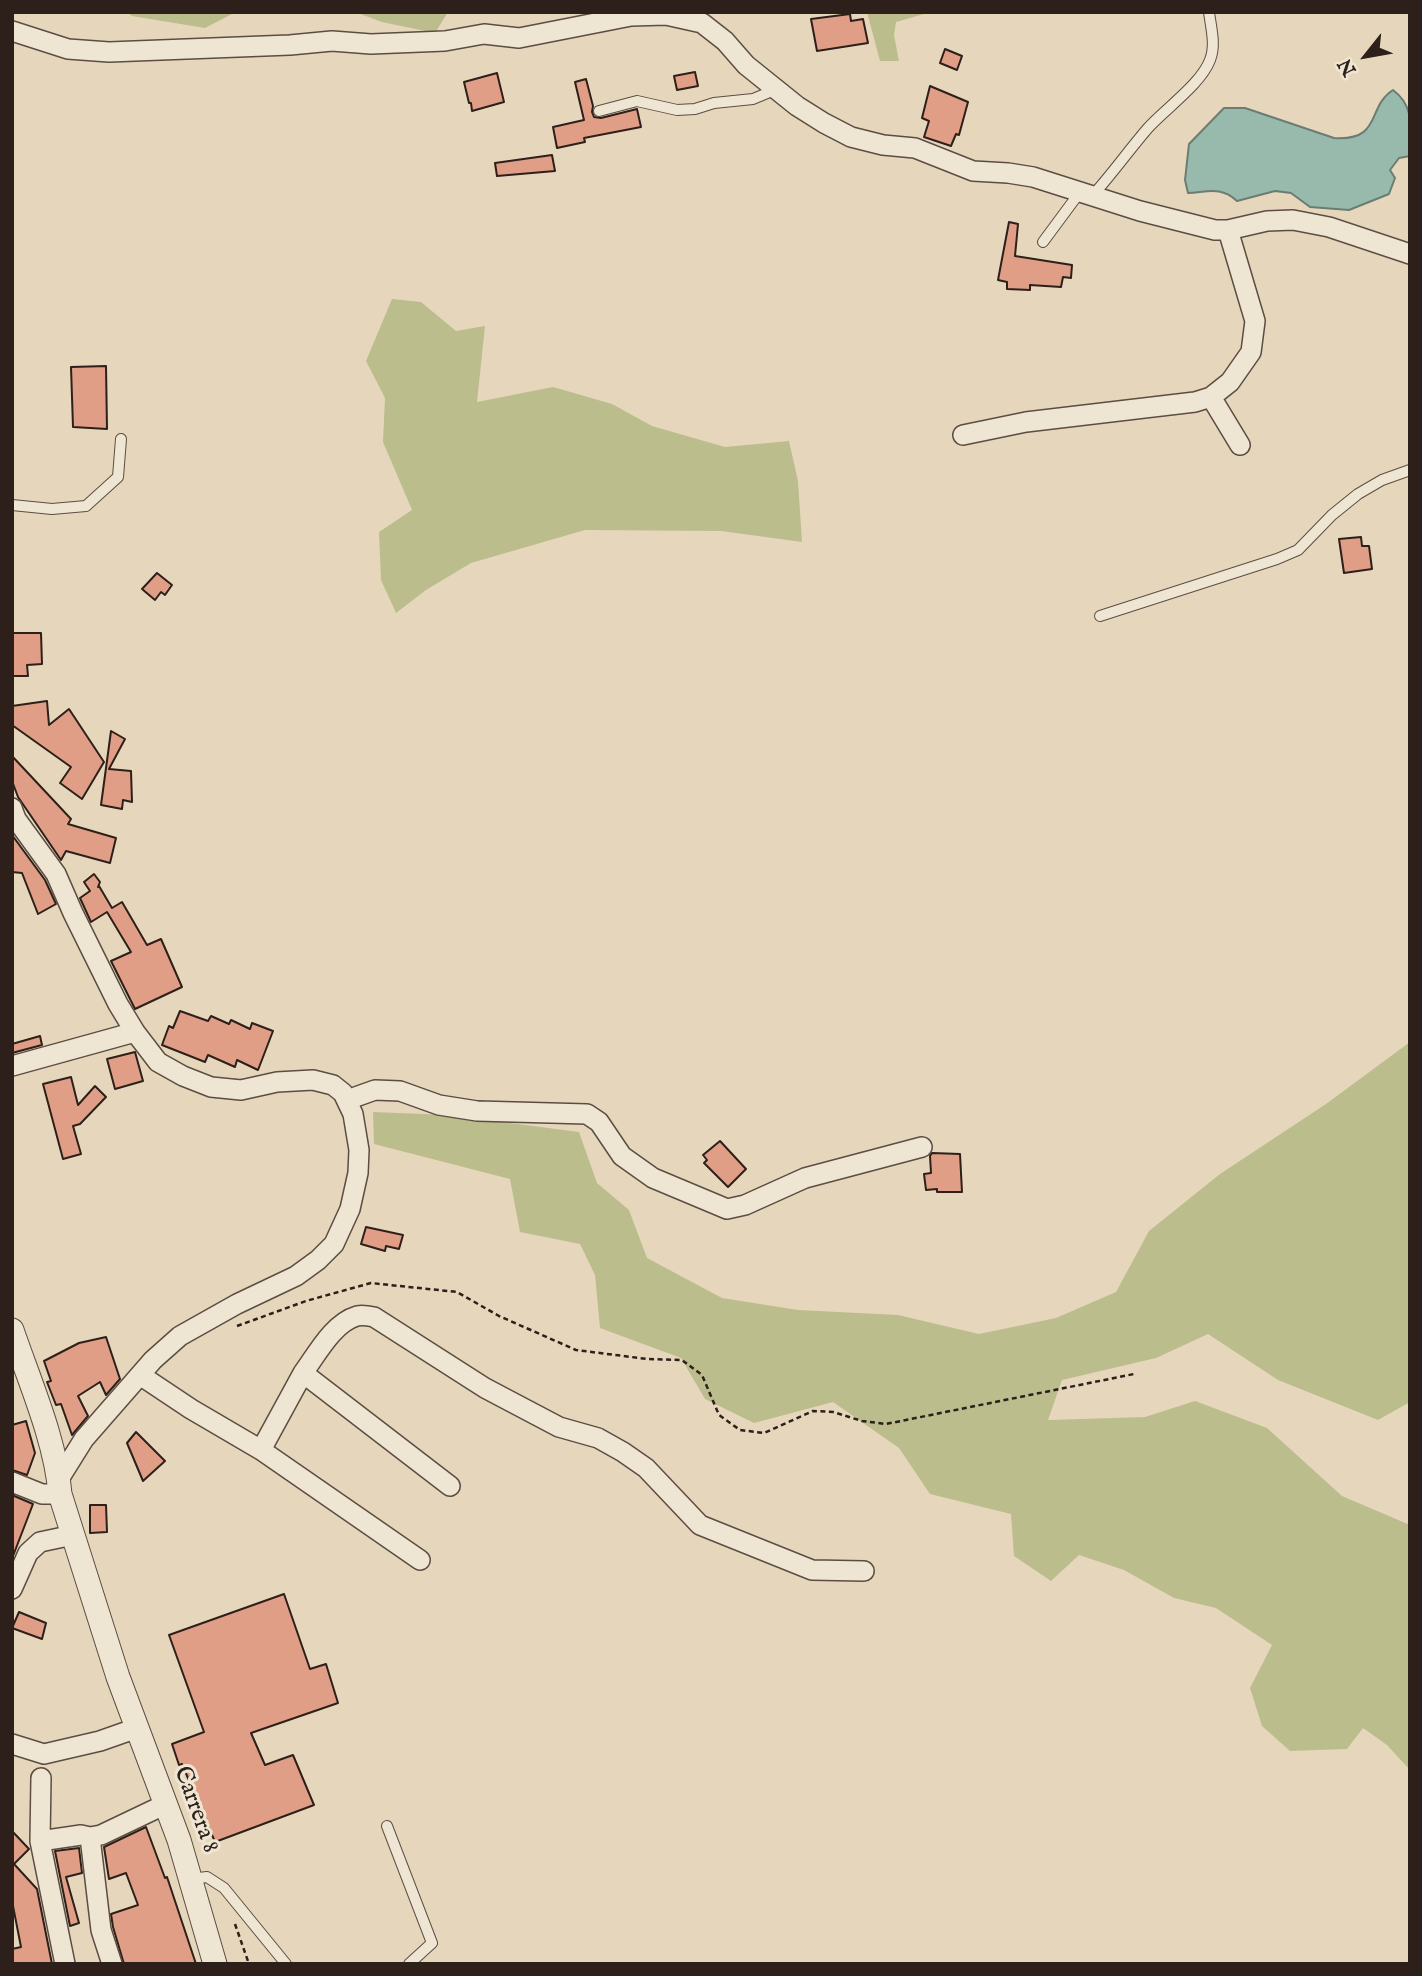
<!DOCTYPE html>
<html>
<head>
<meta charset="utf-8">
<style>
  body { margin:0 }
  #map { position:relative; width:1422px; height:1976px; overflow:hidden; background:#e6d7bc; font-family:"IM FELL English",serif }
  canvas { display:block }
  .frame { position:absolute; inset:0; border:14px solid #2d1f19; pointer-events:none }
  .north { position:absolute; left:1331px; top:21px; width:70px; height:70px; -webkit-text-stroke:5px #efe5d3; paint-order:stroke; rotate:239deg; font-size:19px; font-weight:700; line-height:28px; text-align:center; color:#2d1f19 }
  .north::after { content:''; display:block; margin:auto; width:24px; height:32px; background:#2d1f19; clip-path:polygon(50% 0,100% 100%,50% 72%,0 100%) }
</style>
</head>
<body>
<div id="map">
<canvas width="1422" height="1976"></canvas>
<div class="frame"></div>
<div class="north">N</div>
</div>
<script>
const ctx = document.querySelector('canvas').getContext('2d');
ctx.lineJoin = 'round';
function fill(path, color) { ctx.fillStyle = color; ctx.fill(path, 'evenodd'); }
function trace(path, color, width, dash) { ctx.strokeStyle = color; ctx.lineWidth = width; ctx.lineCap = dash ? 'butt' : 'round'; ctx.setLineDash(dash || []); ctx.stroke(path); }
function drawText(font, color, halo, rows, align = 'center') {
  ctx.font = font + ' "IM FELL English",serif'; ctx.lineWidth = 6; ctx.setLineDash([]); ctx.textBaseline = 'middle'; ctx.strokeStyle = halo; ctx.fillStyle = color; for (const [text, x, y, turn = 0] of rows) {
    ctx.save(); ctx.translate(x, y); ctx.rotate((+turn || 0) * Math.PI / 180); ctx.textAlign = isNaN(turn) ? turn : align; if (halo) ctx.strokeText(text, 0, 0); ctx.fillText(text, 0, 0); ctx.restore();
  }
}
fill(new Path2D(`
  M126 12H236L205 28 132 16Z
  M355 12H448L435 33 382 22Z
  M867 12H931L896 22 894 35 899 61H880Z
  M392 299 421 302 456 331 485 326 477 402 553 387 612 404 652 426 725 447 789 441 798 481 802 542 721 531 585 530 471 563 426 590 396 613 381 580 379 532 412 510 383 442 385 398 366 361Z
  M1410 1042V1402L1378 1420 1278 1380 1208 1334 1156 1358 1062 1380 1048 1420 1145 1417 1195 1401 1267 1428 1342 1496 1410 1525V1770L1387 1745 1363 1728 1347 1749 1290 1751 1262 1726 1250 1688 1272 1645 1216 1608 1174 1598 1124 1570 1079 1555 1051 1581 1014 1556 1011 1514 930 1494 899 1448 833 1402 754 1423 705 1399 681 1358 600 1328 595 1275 580 1244 520 1232 510 1179 374 1144 373 1112 448 1115 579 1132 597 1183 629 1210 647 1258 722 1298 798 1310 898 1315 979 1334 1056 1318 1116 1292 1149 1231 1220 1174 1326 1104Z`), '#bbbd8c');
const water = new Path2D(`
  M1393 90C1416 107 1410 130 1410 156L1399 158 1390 170 1395 178 1389 194 1349 210 1310 207 1291 193 1275 191 1237 201C1221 186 1208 192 1188 193L1185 180 1189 144 1224 108H1245L1334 138C1383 141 1366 107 1393 90Z`);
fill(water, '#97baad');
trace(water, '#6d7c72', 2);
const building = new Path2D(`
  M850 14 851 21 863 19 868 43 817 51 811 19Z
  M945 49 962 56 957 70 940 63Z
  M695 72 698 86 677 90 674 76Z
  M497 73 504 102 472 111 471 103H469L464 82Z
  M586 79 593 106 592 112 594 117 601 118 637 109 641 127 584 138 585 142 557 148 553 127 584 120 575 82Z
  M930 86 968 102 959 135 956 134 951 146 924 137 929 121 922 118Z
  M552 155 555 171 497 176 495 163Z
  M1009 222 1018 224 1015 256 1072 265 1071 278 1063 277 1061 287 1030 285V290L1007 289V282L998 280Z
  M106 366 107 429 73 427 71 367Z
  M1361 537 1362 546H1369L1372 569 1344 573 1339 539Z
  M157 573 172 585 165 595 161 592 155 600 142 589Z
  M12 633H41L42 664 27 665 28 676H12Z
  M47 701 49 725 69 709 104 762 82 799 60 783 71 767 12 725V706Z
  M111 731 125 739 109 769 131 771 132 802 123 800 122 809 101 805Z
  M12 756 71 819 68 824 116 838 110 863 66 851 61 860 18 797 12 781Z
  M12 835 45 880 56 904 38 914 22 873 12 872Z
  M94 874 100 882 98 887 99 886 112 908 122 902 147 945 161 939 182 987 135 1009 111 961 131 952 107 912 91 922 80 898 90 891 84 882Z
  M180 1011 208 1021 211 1016 229 1024 231 1020 250 1029 252 1023 273 1031 258 1070 237 1060 235 1067 208 1055 205 1062 162 1045 169 1026 173 1028Z
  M40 1036 42 1045 12 1053V1044Z
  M135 1052 143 1081 115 1089 107 1059Z
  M71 1077 78 1105 95 1086 106 1097 80 1124 73 1126 81 1154 63 1159 43 1084Z
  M720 1141 746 1169 728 1187 704 1163 707 1160 703 1155Z
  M932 1153 960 1154 962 1192H937V1189L926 1190 924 1174 931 1173 930 1156Z
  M366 1227 403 1235 399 1249 386 1246 385 1251 361 1244Z
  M106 1337 120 1379 106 1395 100 1382 78 1396 88 1416 72 1435 61 1404 56 1405 47 1382 51 1381 44 1361 79 1343Z
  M26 1421 35 1453 27 1475 12 1470V1425Z
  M136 1432 165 1461 143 1481 127 1443Z
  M12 1495 33 1504 13 1556H12Z
  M90 1505H106L107 1532 90 1533Z
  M284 1594 310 1669 326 1664 338 1703 251 1733 265 1765 293 1755 314 1805 215 1842 182 1764 179 1765 172 1744 204 1732 169 1635Z
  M19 1612 46 1623 42 1639 12 1628Z
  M146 1827 165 1878 167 1877 196 1964H124L113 1927 111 1914 138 1905 126 1873 109 1879 104 1847Z
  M12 1831 29 1849 14 1864 37 1889 52 1964H12V1949L21 1947 12 1901Z
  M79 1848 82 1873 66 1877 79 1923 70 1926 55 1851Z`);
fill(building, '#e19e86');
trace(building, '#2d1f19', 2);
const service = new Path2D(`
  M599 111 637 101 677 110 695 109 714 103 753 99 777 89
  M1093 195C1112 174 1129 150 1148 128 1165 109 1201 84 1210 60 1216 45 1211 28 1209 12
  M1043 242 1080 192
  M12 505 52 509 86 506 118 477 121 439
  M1100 616 1277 559 1298 550 1332 515 1358 494 1382 480 1410 470
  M387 1826 432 1943 409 1964
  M191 1879 207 1877 224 1888 286 1964`);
const minor = new Path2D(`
  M12 31 68 49 109 52 290 45 332 41 371 44 445 41 484 34 519 38 631 16 666 15 702 23 725 41 746 65 797 106 824 123 851 137 883 145 915 148 973 171 1008 173 1033 177 1140 211 1215 230H1228L1267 221 1293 220 1329 227 1410 254
  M1211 397 1240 445
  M963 435 1026 422 1195 402 1211 397 1230 382 1251 352 1255 321 1228 230
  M12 808 16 819 56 874 73 913 118 1004 135 1032 158 1062 183 1076 211 1087 241 1090 277 1082 313 1080 333 1085 343 1093 353 1114 359 1150 358 1173 350 1209 334 1244 318 1260 296 1276 237 1304 180 1336 153 1360 84 1439 59 1479
  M12 1066 135 1032
  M347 1100 375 1090 400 1091 439 1105 477 1111 587 1114 599 1122 622 1156 653 1178 727 1209 745 1205 805 1178 922 1147
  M303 1373C317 1354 333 1323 357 1316 362 1315 369 1316 374 1317L485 1388 559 1427 598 1438 623 1452 646 1468 700 1525 812 1570 864 1571
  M140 1375 191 1409 261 1450 420 1560
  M261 1450 303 1373 450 1486
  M12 1482 42 1494H60
  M12 1589 28 1553 40 1542 73 1535
  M12 1744 44 1754 100 1741 137 1728
  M41 1778 40 1841 65 1964
  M90 1837 101 1930 112 1964
  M40 1841 81 1835 90 1837 101 1835 166 1804`);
const tertiary = new Path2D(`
  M12 1330C29 1380 56 1441 60 1494L118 1677 179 1840 215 1964`);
trace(service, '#5b4d42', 12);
trace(minor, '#5b4d42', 22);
trace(tertiary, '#5b4d42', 25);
trace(new Path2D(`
  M237 1326 306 1301 371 1283 457 1292 499 1316 576 1350 647 1359 682 1360 702 1375 719 1415 740 1430 764 1433 813 1411 833 1412 862 1421 886 1424 1134 1374
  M235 1924 249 1964`), '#2d1f19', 2.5, [5, 3.5]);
trace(service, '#efe5d3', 10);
trace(minor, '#efe5d3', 19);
trace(tertiary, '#efe5d3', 23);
drawText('24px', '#2d1f19', '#efe5d3', [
  ["Carrera 8",195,1810,70]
]);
</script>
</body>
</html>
